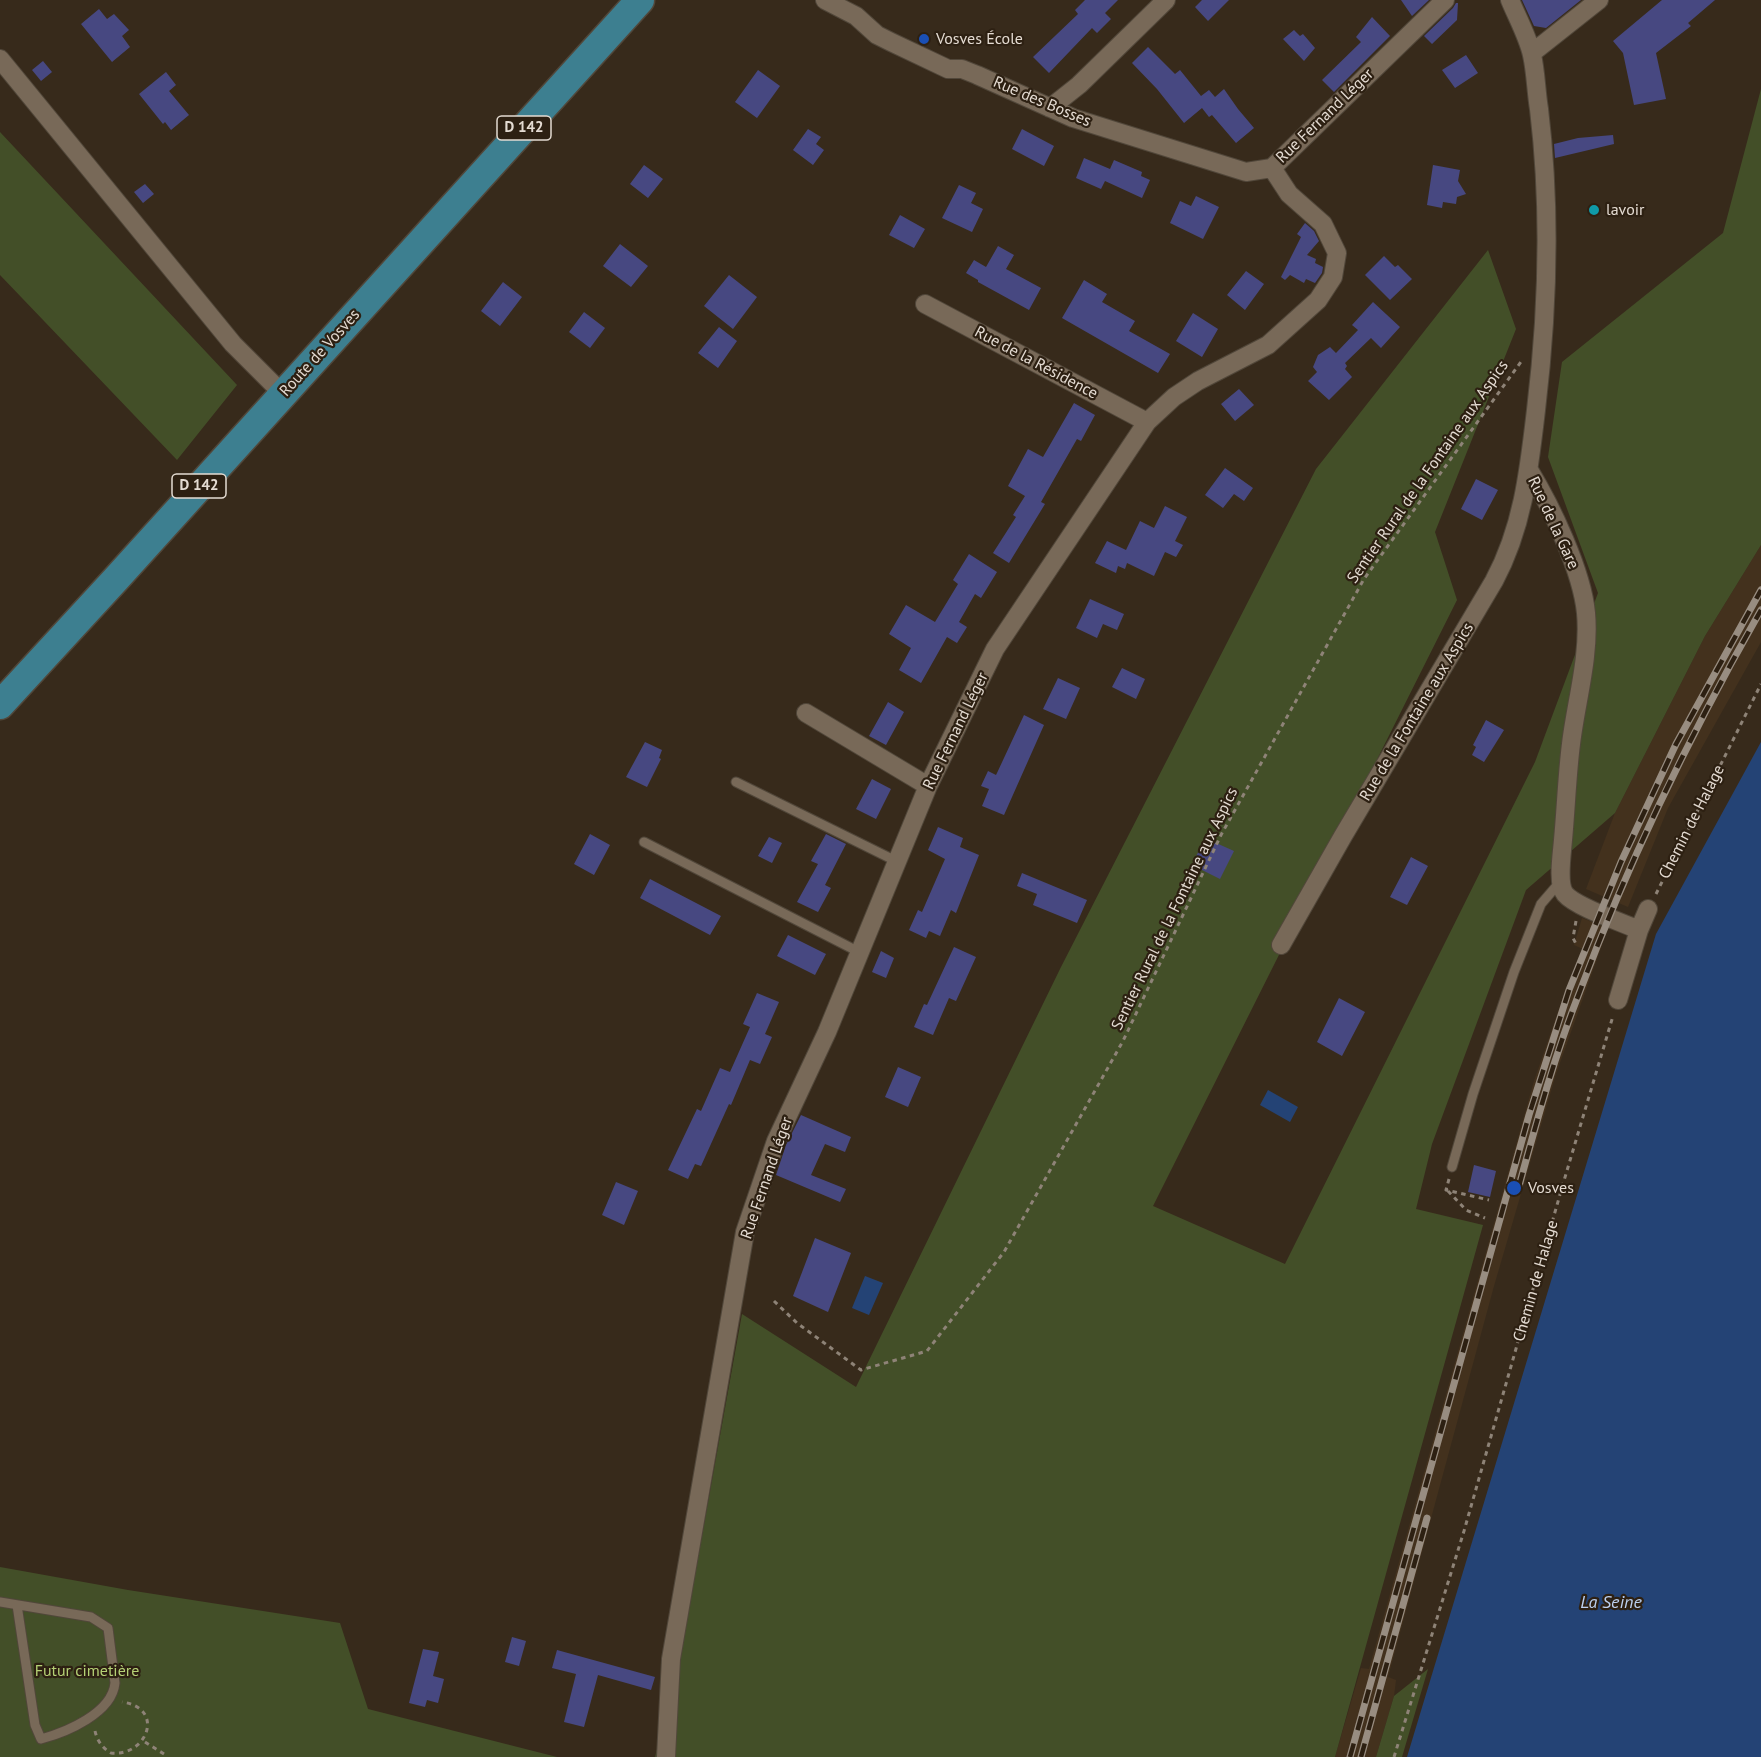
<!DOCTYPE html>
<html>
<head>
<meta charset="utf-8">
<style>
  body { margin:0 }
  canvas { display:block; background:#372a1b }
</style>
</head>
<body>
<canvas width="1761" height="1757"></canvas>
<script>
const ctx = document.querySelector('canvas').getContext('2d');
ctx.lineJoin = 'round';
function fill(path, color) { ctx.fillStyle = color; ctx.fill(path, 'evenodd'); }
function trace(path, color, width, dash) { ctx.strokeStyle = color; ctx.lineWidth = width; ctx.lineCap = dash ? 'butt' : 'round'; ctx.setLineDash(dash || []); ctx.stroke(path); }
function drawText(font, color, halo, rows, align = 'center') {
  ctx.font = font + ' "PT Sans",sans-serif'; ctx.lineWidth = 4.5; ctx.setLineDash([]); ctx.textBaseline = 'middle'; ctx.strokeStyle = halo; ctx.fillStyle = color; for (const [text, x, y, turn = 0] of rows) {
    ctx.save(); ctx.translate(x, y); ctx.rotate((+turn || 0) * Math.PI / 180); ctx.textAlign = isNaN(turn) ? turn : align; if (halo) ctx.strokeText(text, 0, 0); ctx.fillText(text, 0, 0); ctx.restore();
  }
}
fill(new Path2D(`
  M1761 545V642L1668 808 1628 907 1586 889 1615 813 1705 636Z
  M1582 918 1608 928 1556 1074 1494 1286 1388 1677 1396 1680 1394 1696 1376 1757H1335L1361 1668 1369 1669 1534 1081 1566 989 1583 949 1574 945Z`), '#43311d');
fill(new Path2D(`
  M1761 89V545L1705 636 1615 813 1526 890 1432 1144 1416 1209 1483 1225 1335 1757H655L683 1641 742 1314 856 1387 1061 967 1316 469 1488 250 1516 329 1435 532 1457 600 1153 1206 1285 1264 1535 762 1598 593 1548 457 1562 362 1723 233Z
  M0 132 237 385 177 460 0 275Z
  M0 1567 128 1590 340 1623 368 1709 557 1757H0Z
  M1428 1669 1402 1757H1376L1394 1696Z`), '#434f28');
fill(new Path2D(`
  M1761 742V1757H1407L1656 934Z
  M1268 1090 1298 1107 1290 1122 1260 1105Z
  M865 1276 883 1283 869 1315 852 1308Z`), '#244375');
fill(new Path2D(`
  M1085 0H1118L1105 13 1111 19 1097 33 1092 28 1049 73 1033 57 1078 14 1075 10Z
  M1202 0H1229L1208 21 1195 7Z
  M1401 0H1429L1412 16Z
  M1522 0H1581L1546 28 1534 26Z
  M1662 0H1715L1688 23 1691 26 1656 53 1666 99 1634 105 1623 53 1613 41Z
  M1456 3H1458L1457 20 1432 44 1424 36 1453 8Z
  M99 9 107 19 114 14 129 30 122 36 130 47 112 62 81 24Z
  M1372 17 1390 36 1334 92 1322 80 1361 42 1356 37Z
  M1294 30 1300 36 1303 34 1315 48 1304 61 1283 39Z
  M1148 47 1175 74 1180 70 1201 96 1209 90 1215 97 1224 89 1238 109 1254 128 1236 143 1212 115 1209 117 1202 108 1184 123 1157 89 1132 63Z
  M1466 55 1478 73 1455 88 1442 70Z
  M43 61 52 72 41 81 32 70Z
  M758 70 780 86 757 118 735 102Z
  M166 72 176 85 169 91 189 115 171 130 165 122 163 124 139 94Z
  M808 129 821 137 816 144 824 150 813 165 793 150Z
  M1022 129 1054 146 1044 166 1012 149Z
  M1613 135 1614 144 1555 158 1554 144 1578 138Z
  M1084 158 1110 169 1114 160 1142 172 1141 176 1150 180 1142 198 1105 181 1101 189 1076 178Z
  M644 165 663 179 648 198 630 184Z
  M1433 165 1460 170 1458 181 1466 194 1457 197 1456 204 1443 202 1442 208 1427 205Z
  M145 184 154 194 143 203 134 192Z
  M959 185 976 193 971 203 983 209 972 232 942 218Z
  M1196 196 1219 207 1203 239 1170 223 1180 201 1191 206Z
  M900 215 925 229 914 248 889 235Z
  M1305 223 1314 231 1319 241 1307 255 1316 259 1315 263 1323 267 1322 273 1315 283 1306 279 1304 283 1290 275 1285 280 1281 277 1301 237 1297 234Z
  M620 244 648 266 631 287 603 266Z
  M998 246 1014 255 1006 269 1041 288 1029 310 978 282V280L966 273 974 260 986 267Z
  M1384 256 1395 267 1398 265 1412 279 1390 300 1365 275Z
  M1246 271 1264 284 1245 310 1227 295Z
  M729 275 757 297 733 329 704 306Z
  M1084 280 1107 294 1102 302 1135 321 1129 331 1170 354 1158 373 1062 318Z
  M503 282 522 297 500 326 481 311Z
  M1373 302 1400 327 1381 348 1371 338 1345 363 1347 366 1345 369 1352 377 1329 400 1308 381 1317 372 1313 367 1318 355 1330 347 1336 353 1358 330 1352 325Z
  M584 312 605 328 590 348 569 332Z
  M1193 313 1218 329 1202 357 1176 341Z
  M719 327 737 341 718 368 698 353Z
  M1239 389 1254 405 1235 421 1221 404Z
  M1074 403 1095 415 1081 441 1077 439 1041 502 1045 504 1009 563 993 553 1016 517 1013 515 1025 496 1008 486 1028 449 1043 457Z
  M1225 468 1253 488 1244 501 1234 494 1223 508 1205 495Z
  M1476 479 1498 490 1482 520 1461 509Z
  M1165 506 1187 517 1175 541 1183 545 1176 557 1165 552 1154 576 1127 563 1125 569 1118 566 1116 573 1095 563 1107 541 1126 550 1140 521 1154 528Z
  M969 554 997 572 981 598 975 594 959 622 967 627 957 643 947 637 921 683 899 670 911 648 889 634 906 605 935 622 958 584 953 580Z
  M1090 599 1124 614 1117 630 1103 624 1097 638 1076 628Z
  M1122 668 1145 679 1136 699 1112 687Z
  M1058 678 1080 688 1066 719 1043 709Z
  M888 702 904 712 886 745 869 736Z
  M1024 715 1044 725 1004 815 982 806 989 789 981 786 988 771 996 775 997 773Z
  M1486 720 1504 730 1484 762 1472 755 1476 747 1473 745Z
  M645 742 662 750 659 758 661 759 647 787 626 777Z
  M872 779 891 789 876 819 856 809Z
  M938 827 963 838 960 847 979 855 956 913 951 910 940 936 929 931 926 938 909 930 918 910 922 912 945 859 928 850Z
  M590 834 610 845 594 875 574 864Z
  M826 834 846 844 825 885 831 888 818 912 797 902 818 864 811 861Z
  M769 837 782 843 772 863 758 856Z
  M1205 838 1234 851 1220 879 1192 865Z
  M1411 857 1428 866 1407 905 1390 897Z
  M1022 873 1087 900 1077 923 1033 905 1037 894 1017 886Z
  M650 879 721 916 710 935 640 898Z
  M788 935 826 954 815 975 777 956Z
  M954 947 976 957 956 1001 949 998 933 1035 914 1027 924 1004 927 1005Z
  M881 951 894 958 886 978 872 972Z
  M757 993 779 1002 765 1034 772 1037 760 1064 750 1060 731 1105 729 1104 701 1166 695 1164 688 1179 668 1170 697 1109 701 1111 720 1068 730 1072 750 1027 743 1024Z
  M1339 998 1365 1012 1342 1056 1317 1042Z
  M898 1067 921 1077 908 1107 885 1097Z
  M801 1115 851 1137 845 1152 825 1144 811 1175 846 1189 840 1202 776 1175 786 1145Z
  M1474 1165 1496 1171 1490 1197 1468 1192Z
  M616 1182 638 1191 624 1225 602 1215Z
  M815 1238 851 1253 828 1312 793 1296Z
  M512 1637 526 1641 519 1666 505 1662Z
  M423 1649 439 1652 433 1676 444 1679 438 1703 427 1700 425 1707 409 1703Z
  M557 1650 655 1677 651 1690 598 1675 584 1727 564 1722 576 1674 552 1668Z`), '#474881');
const lane = new Path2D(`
  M736 782 898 862
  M644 842 861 953
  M1452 1167 1473 1094 1514 972 1541 904 1560 882
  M0 1602 91 1617 108 1628 115 1683C112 1713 67 1732 41 1739L35 1725 17 1605`);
const street = new Path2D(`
  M825 0 856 16 877 35 891 42 948 69H962L977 75 1073 118 1246 172 1272 168
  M1532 53 1599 0
  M0 59 233 344 283 394
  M1050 108 1079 85 1166 0
  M1272 168 1445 0
  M925 304 1147 422
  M1529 470C1551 506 1582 571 1586 613 1590 656 1576 702 1571 744 1567 776 1566 808 1563 840 1562 853 1557 884 1565 894 1576 907 1621 922 1639 930
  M806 713 928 786
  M1281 945 1343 836 1494 581C1523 527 1529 470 1536 410 1548 310 1551 209 1539 109 1536 91 1536 73 1532 55 1528 37 1517 17 1510 0
  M1618 1000 1639 930 1648 909
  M666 1757 671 1659 745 1232 776 1141 827 1032 928 786 995 649 1147 422 1174 397 1198 381 1268 345 1318 300 1333 277 1337 253 1323 224 1289 194 1272 168`);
const primary = new Path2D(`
  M0 705 116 579 640 0`);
trace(lane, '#51473a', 11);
trace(street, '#51473a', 20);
trace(primary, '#51473a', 31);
trace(new Path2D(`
  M1656 894 1761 684
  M1576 921 1573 938 1577 946
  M1449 1179 1446 1190 1489 1200
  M1448 1191 1466 1210 1485 1218
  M774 1301 797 1323 861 1370 927 1351 1004 1252 1123 1041 1221 835 1364 579 1523 359
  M95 1731C97 1740 102 1748 111 1753 147 1757 166 1708 122 1702
  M145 1742 164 1754
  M1394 1757 1464 1531 1563 1184 1613 1016`), '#8e8377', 3, [4.5, 4.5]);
trace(lane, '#786958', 9);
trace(street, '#786958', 18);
trace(primary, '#3d7f90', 28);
const rail = new Path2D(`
  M1519 1186C1537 1120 1555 1054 1580 991 1630 857 1691 733 1761 610
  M1350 1757 1529 1115 1569 990 1621 862 1676 744 1761 590
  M1361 1757 1427 1518`);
trace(rail, '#988d81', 7);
trace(rail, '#2d2012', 4.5, [14]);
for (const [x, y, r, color] of [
  [924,39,6,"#1a4fb4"],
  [1594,210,6,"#0f9aa8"],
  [1514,1188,8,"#1a4fb4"]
]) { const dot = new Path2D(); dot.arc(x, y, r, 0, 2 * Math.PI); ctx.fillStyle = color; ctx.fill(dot); trace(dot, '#2d2012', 2); }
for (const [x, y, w] of [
  [524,128,54],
  [199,486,54]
]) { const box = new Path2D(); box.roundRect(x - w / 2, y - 12, w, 24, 4.5); ctx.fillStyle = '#2d2012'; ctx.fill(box); trace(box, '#e4dbd2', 1.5); }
drawText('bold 15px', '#e4dbd2', null, [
  ["D 142",524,128],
  ["D 142",199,486]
]);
drawText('16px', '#e4dbd2', '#2d2012', [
  ["Vosves École",936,39],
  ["lavoir",1606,210],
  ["Vosves",1528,1188]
], 'left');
drawText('16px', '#e4dbd2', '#2d2012', [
  ["Rue des Bosses",1042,102,23],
  ["Rue Fernand Léger",1325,116,-44],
  ["Route de Vosves",320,353,-48],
  ["Rue de la Résidence",1036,363,28],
  ["Sentier Rural de la Fontaine aux Aspics",1428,472,-55],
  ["Rue de la Gare",1553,523,65],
  ["Rue de la Fontaine aux Aspics",1417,712,-59],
  ["Rue Fernand Léger",956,731,-64],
  ["Chemin de Halage",1692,822,-63],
  ["Sentier Rural de la Fontaine aux Aspics",1175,909,-64],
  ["Rue Fernand Léger",767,1178,-71],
  ["Chemin de Halage",1536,1281,-74]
]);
drawText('16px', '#b5d175', '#2d2012', [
  ["Futur cimetière",87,1671]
]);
drawText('italic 18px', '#bcd0f0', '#2d2012', [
  ["La Seine",1611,1603]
]);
</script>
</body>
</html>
